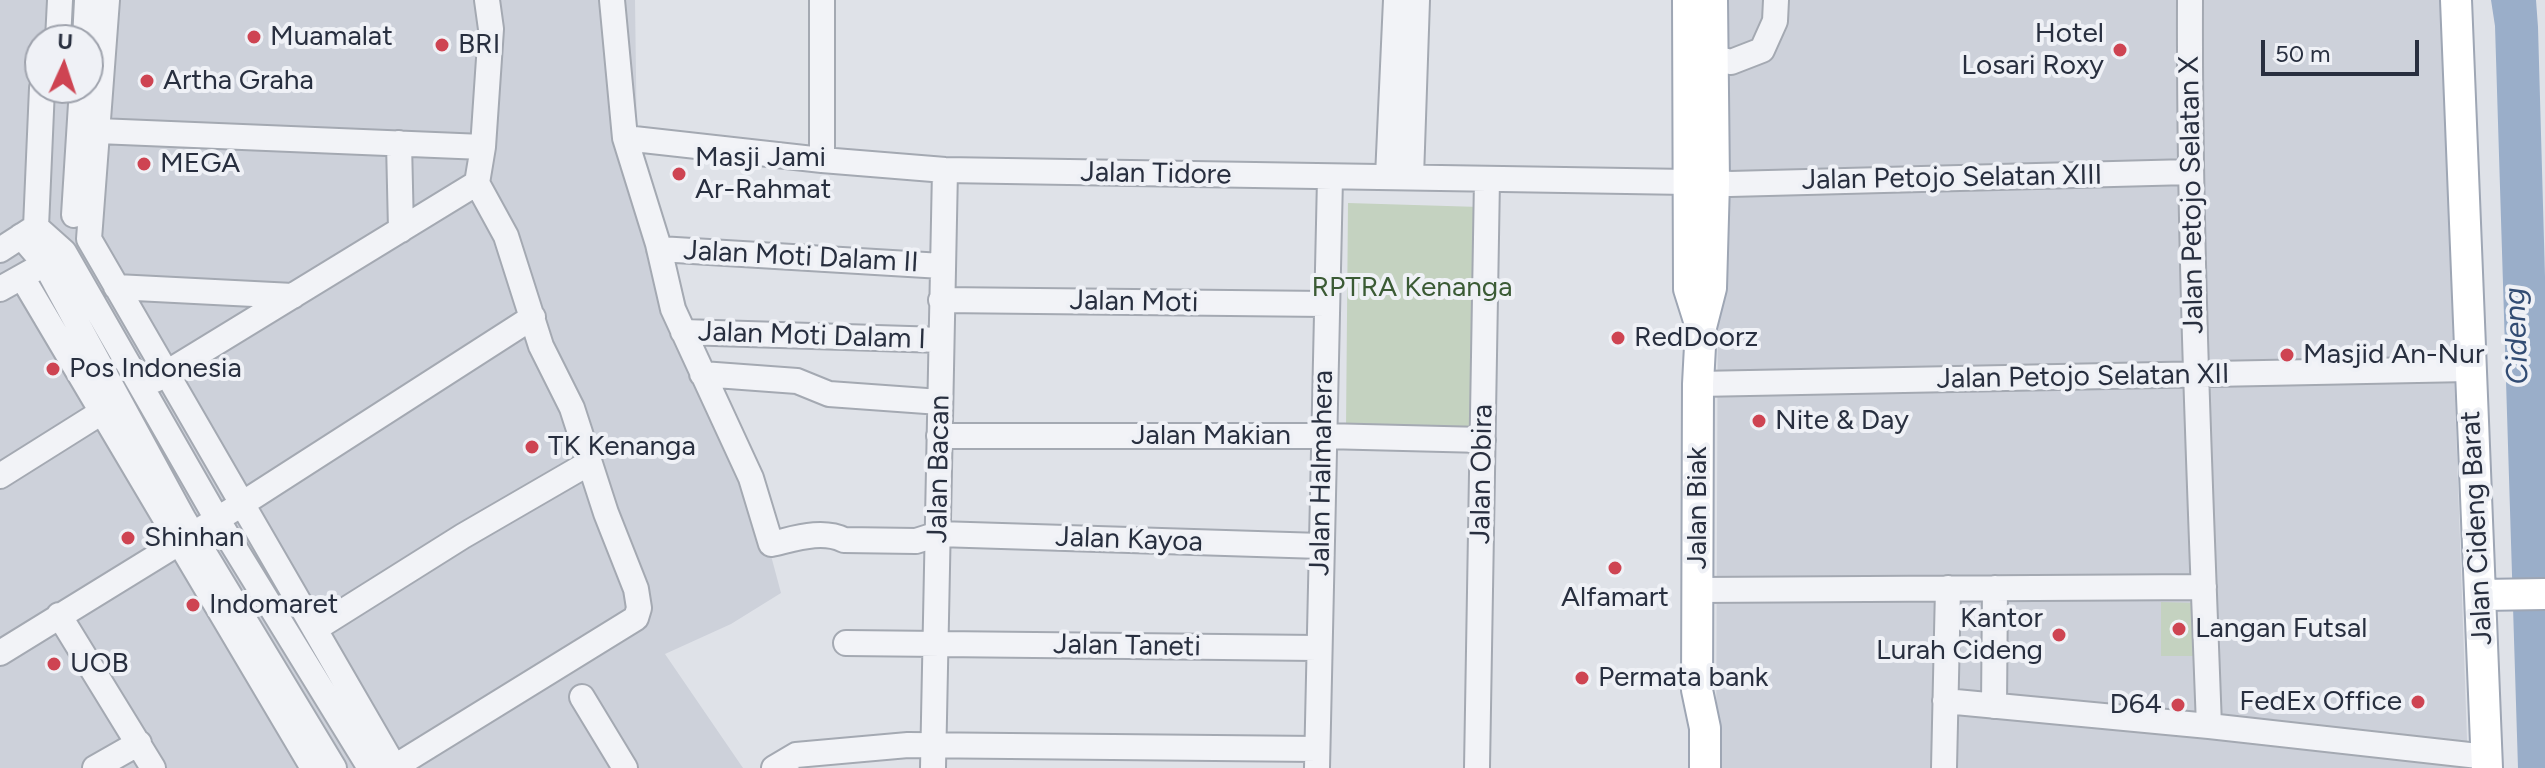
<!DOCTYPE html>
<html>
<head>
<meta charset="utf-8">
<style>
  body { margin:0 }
  #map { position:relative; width:2545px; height:768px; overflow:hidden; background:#dfe2e8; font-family:Figtree,sans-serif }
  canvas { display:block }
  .north { position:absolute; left:24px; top:24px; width:80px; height:80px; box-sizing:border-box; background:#eff1f6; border:2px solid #9fa3ad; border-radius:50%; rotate:3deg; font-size:22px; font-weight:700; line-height:32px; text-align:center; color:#282f3f }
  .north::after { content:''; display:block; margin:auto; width:28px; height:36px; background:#ce4452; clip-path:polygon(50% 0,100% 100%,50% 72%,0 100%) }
  .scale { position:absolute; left:2261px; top:40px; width:158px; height:36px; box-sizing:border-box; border:4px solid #282f3f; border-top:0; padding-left:10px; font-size:24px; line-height:28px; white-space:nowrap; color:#282f3f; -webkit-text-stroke:6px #eff1f6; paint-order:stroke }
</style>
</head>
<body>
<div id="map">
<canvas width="2545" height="768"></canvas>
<div class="north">U</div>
<div class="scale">50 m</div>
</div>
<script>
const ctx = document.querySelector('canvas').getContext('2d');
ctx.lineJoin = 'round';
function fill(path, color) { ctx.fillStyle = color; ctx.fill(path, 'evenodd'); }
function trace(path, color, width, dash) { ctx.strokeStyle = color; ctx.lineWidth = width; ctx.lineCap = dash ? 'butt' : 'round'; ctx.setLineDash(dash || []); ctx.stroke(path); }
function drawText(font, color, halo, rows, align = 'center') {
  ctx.font = font + ' Figtree,sans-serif'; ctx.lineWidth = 8; ctx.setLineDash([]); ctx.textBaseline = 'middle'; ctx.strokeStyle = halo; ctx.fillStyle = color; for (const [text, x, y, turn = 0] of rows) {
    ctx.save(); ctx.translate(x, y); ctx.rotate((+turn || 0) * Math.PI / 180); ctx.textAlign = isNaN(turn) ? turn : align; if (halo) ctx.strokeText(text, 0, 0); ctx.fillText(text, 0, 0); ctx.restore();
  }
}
fill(new Path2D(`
  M0 0H635L637 151 671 249 691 320 735 421 781 593 731 624 665 654 743 768H0ZM40 40H88V88H40Z
  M1719 0H2441L2468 768H1716Z`), '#cdd1da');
fill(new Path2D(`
  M1348 203 1480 207 1472 428H1346Z
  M2161 602 2196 603V656H2161Z`), '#c4d2c0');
fill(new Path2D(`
  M2491 0H2536L2538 27 2545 277V768H2518L2495 26Z`), '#9aaec9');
const minor = new Path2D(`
  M107 0 89 239 395 768
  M612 0 625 138 658 244 673 309 751 478 771 544C794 539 822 529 844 540L916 541 938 534 1321 546
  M822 0V160
  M2190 0C2189 242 2200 484 2209 726
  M58 40 60 0
  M85 40 87 0
  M1714 58 1731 62 1762 50 1775 21 1776 0
  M98 131 483 147
  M625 138 822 160 945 170 1688 182
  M399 143 401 230
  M1388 177 1396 0
  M1411 177 1417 0
  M1714 182 1730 184 2190 172
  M74 215 82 88
  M36 227 64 252 217 519 370 768
  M36 227 42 88
  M21 236 45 264 183 518 334 768
  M659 249 942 266
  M0 250 34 228
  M22 277 313 768
  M116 287 293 296
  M0 289 34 270
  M941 300 1326 304
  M683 332 941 340
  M702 374 797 381 829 394 940 402
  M155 380 477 183
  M1698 384 2469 369
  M939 436H1324L1483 440
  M0 476 113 405
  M1698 590 2204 587
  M59 615 153 768
  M315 629 463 536 589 463
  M846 643 1317 648
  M0 653 242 504 533 317
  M582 697 625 768
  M1945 701 2209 726 2487 757
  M1994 706 1995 588
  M95 768 139 743
  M393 768 636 618 639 608 636 589 606 513 572 408 541 346 506 236 477 183 483 147 491 29 487 0
  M774 768 796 755 908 745 1317 749
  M933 768 945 170
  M1317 768 1330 178
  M1477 768 1487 179
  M1944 768 1948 588`);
const major = new Path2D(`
  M1688 0 1689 289 1701 327
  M2456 0 2487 768
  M2481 595 2545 594
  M1705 768V728L1697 690 1698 384 1701 327 1711 288 1714 182 1712 0`);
trace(minor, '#a4a9b2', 28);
trace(major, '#9ea6b4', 34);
trace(minor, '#f2f3f7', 24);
trace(major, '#fff', 30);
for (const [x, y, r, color] of [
  [254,37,8,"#ce4452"],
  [442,45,8,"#ce4452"],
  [2120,50,8,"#ce4452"],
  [147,81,8,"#ce4452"],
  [144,164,8,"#ce4452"],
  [679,174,8,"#ce4452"],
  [1618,338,8,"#ce4452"],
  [2287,355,8,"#ce4452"],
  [53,369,8,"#ce4452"],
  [1759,421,8,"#ce4452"],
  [532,447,8,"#ce4452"],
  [128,538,8,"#ce4452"],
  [1615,568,8,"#ce4452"],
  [193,605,8,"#ce4452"],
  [2179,629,8,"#ce4452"],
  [2059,635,8,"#ce4452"],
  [54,664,8,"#ce4452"],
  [1582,678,8,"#ce4452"],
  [2418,702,8,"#ce4452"],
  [2178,705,8,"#ce4452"]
]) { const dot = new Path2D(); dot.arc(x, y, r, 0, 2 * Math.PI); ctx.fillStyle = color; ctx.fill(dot); trace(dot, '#eff1f6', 3); }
drawText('28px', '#282f3f', '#eff1f6', [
  ["Hotel",2104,34,"right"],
  ["Losari Roxy",2104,66,"right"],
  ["Muamalat",270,37],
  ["BRI",458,45],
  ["Artha Graha",163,81],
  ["Masji Jami",695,158],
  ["Ar-Rahmat",695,190],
  ["MEGA",160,164],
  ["RedDoorz",1634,338],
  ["Masjid An-Nur",2303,355],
  ["Pos Indonesia",69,369],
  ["Nite & Day",1775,421],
  ["TK Kenanga",548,447],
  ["Shinhan",144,538],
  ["Alfamart",1615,598,"center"],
  ["Indomaret",209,605],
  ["Kantor",2043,619,"right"],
  ["Lurah Cideng",2043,651,"right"],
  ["Langan Futsal",2195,629],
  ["UOB",70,664],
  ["Permata bank",1598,678],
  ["FedEx Office",2402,702,"right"],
  ["D64",2162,705,"right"]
], 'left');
drawText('28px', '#282f3f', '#eff1f6', [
  ["Jalan Tidore",1156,174,1],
  ["Jalan Petojo Selatan XIII",1952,178,-1],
  ["Jalan Petojo Selatan X",2192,195,-91],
  ["Jalan Moti Dalam II",801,257,3],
  ["Jalan Moti",1134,302,1],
  ["Jalan Moti Dalam I",812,336,2],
  ["Jalan Petojo Selatan XII",2083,377,-1],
  ["Jalan Makian",1211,436],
  ["Jalan Bacan",939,469,-89],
  ["Jalan Halmahera",1322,473,-89],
  ["Jalan Obira",1482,474,-89],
  ["Jalan Biak",1698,508,-90],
  ["Jalan Cideng Barat",2477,528,-93],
  ["Jalan Kayoa",1129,540,2],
  ["Jalan Taneti",1127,646,1]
]);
drawText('28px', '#3b5b35', '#eff1f6', [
  ["RPTRA Kenanga",1412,288]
]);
drawText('italic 30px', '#324c73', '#eff1f6', [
  ["Cideng",2517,336,-92]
]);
</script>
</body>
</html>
